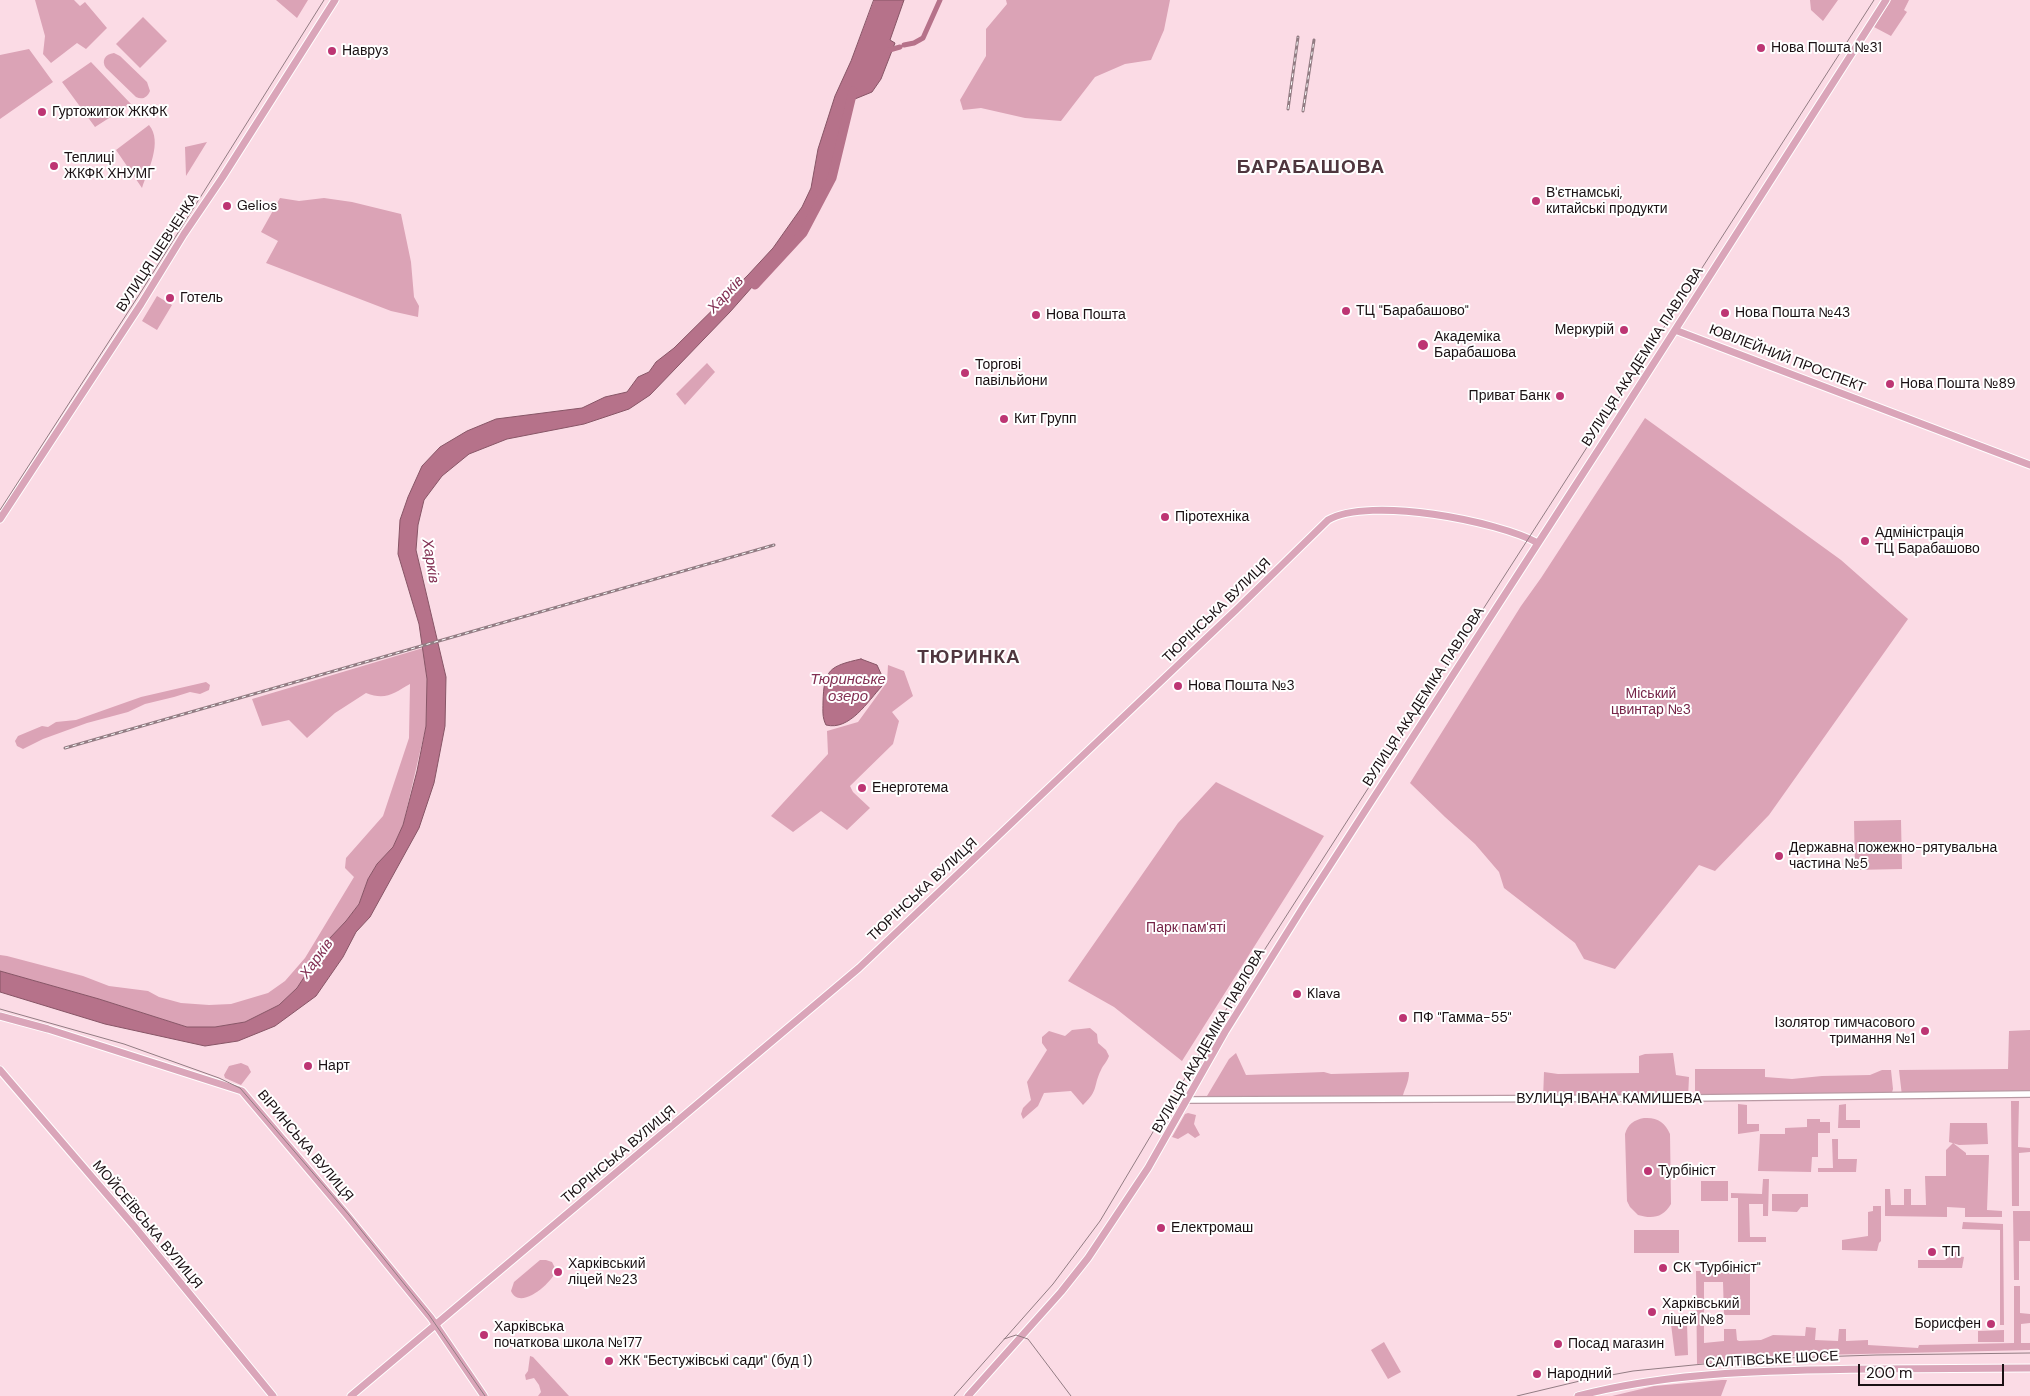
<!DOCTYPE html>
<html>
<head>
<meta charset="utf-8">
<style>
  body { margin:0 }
  #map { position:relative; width:2030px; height:1396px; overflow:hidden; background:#fbdbe5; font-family:"DM Sans",sans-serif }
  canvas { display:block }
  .scale { position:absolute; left:1858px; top:1364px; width:146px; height:22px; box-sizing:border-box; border:2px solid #1a1013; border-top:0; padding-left:6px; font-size:15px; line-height:18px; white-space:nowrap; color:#1a1013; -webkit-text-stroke:4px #fff; paint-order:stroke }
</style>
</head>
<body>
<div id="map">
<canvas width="2030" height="1396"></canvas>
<div class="scale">200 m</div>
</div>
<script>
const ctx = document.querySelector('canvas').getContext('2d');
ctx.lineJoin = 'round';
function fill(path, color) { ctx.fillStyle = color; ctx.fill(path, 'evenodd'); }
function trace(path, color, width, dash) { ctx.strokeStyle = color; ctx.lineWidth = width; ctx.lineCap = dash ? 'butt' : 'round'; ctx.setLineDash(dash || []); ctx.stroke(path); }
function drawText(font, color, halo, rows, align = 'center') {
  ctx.font = font + ' "DM Sans",sans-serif'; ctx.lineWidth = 4; ctx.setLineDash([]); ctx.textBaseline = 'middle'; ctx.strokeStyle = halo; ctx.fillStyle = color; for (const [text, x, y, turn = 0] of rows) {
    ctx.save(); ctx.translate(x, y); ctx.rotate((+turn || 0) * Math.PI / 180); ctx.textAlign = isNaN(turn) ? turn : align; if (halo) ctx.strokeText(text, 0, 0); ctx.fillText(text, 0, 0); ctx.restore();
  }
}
fill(new Path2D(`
  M35 0H74L80 6 85 2 107 28 86 49 77 43 51 63 43 54 45 36Z
  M276 0H308L297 18Z
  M1006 0H1170L1164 30 1151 60 1125 64 1095 77 1061 121 1025 118 981 108 963 110 960 100 986 56V29L1007 4Z
  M1810 0H1838L1823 21 1811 10Z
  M1891 0H1909L1904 10 1907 12 1891 36 1874 27Z
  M143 17 167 41 140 68 116 44Z
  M29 49 53 82 0 119V55Z
  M114 53 120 56 147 82 150 91C147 98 142 100 136 97L106 68C101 61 105 54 114 53Z
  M91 62 131 104 95 127 62 82Z
  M149 125C163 142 148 170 142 188L116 150Z
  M207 142 186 176 185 147Z
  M280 198 299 201 324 198 352 202 401 214 411 262 414 297 419 306 418 317 391 311 266 263 278 241 261 232Z
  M157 296 172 305 157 330 142 321Z
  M707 363 715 372 685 405 676 394Z
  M1645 418 1841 560 1908 619 1769 815 1715 871 1699 865 1615 969 1584 959 1575 943 1504 888 1499 872 1475 844 1445 817 1410 783 1521 606 1541 578Z
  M423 648 427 679 426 726 403 825 393 847 377 864 368 879 359 904 346 921 329 939 297 988 279 1005 245 1022 215 1027H187L99 999 0 971V955L7 956 83 976 109 986 148 991 159 997 181 1003 209 1005 231 1004 268 993 285 981 305 958 354 877 345 868 346 858 383 816 409 738 410 684C394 693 386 701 366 693L335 713 307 738 289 720 262 726 252 699Z
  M888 665 904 671 913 696 892 712 899 721 893 744 850 786 853 792 870 808 847 830 821 811 793 832 771 816 828 754 827 731 858 722 887 682Z
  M206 682 210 685 209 690 200 694 190 692 174 697 145 704 128 712 87 723 43 739 23 749 17 746 15 741 18 736 42 726 48 727 56 722 76 720 141 697Z
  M1216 782 1324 836 1182 1061 1114 1007 1068 981 1178 823Z
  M1901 820 1902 869 1855 870 1854 821Z
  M1090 1028 1097 1034 1098 1043 1106 1050 1109 1056C1107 1062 1103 1065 1101 1070 1093 1086 1099 1090 1083 1105L1071 1091 1044 1093 1038 1106 1023 1119 1021 1114 1023 1108 1031 1100 1027 1082 1047 1050 1042 1043V1037L1049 1031 1065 1036 1072 1030Z
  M2030 1030V1095L1902 1096 1899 1070 2008 1069 2009 1031Z
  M1236 1053 1246 1075 1324 1072 1331 1074 1409 1072C1409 1083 1404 1089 1402 1099L1204 1101 1229 1059Z
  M1673 1053 1676 1075 1689 1077 1688 1098 1543 1099 1544 1072 1558 1074 1639 1073V1056L1645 1054Z
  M241 1063 248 1066 251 1072 241 1085 225 1078 224 1075 229 1066Z
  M1695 1069H1765V1077L1792 1079 1822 1076 1870 1075 1882 1070H1891L1893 1089 1891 1096 1698 1095 1695 1091Z
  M2011 1101H2019L2018 1147 2030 1148V1152L2019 1153V1206H2012Z
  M1738 1104 1747 1105V1124H1759V1131L1738 1134Z
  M1846 1104V1120H1860V1128H1838L1839 1105Z
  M1188 1113 1196 1115 1194 1124 1200 1135 1195 1138 1188 1133 1178 1139 1172 1137 1185 1114Z
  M1644 1118C1657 1117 1665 1122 1670 1134L1671 1204C1663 1218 1652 1219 1638 1215L1630 1207 1627 1201 1625 1134C1628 1124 1634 1120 1644 1118Z
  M1807 1119H1820V1122H1830V1133H1818V1157H1812L1811 1172 1758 1171 1760 1134H1785V1128L1807 1127Z
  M1950 1123H1987L1988 1144 1959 1145 1949 1142Z
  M1832 1139H1838V1159H1857L1856 1172H1818V1168H1833Z
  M1953 1143 1966 1153V1155H1989L1987 1210 2002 1211V1217H1965V1208L1947 1207V1217L1885 1216V1189H1890L1891 1205H1904V1189H1911V1205H1926L1925 1176H1946V1150Z
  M1763 1179H1769L1768 1216H1763V1204H1749L1750 1237H1766V1242H1738V1198H1731V1193L1762 1194Z
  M1701 1181H1728V1201H1701Z
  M1772 1194H1808V1207H1801L1797 1212 1772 1211Z
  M1873 1206H1881V1241L1879 1243 1877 1251 1842 1250V1240L1868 1236V1212L1873 1211Z
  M2013 1211H2030V1241H2019V1280H2014Z
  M1963 1222 2003 1224 2004 1325H2000V1230L1962 1229Z
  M1634 1230H1679V1253H1634Z
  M1957 1251V1256L1964 1257 1962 1268H1918V1260H1945Z
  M540 1260H546L552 1262 556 1270C554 1281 520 1312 511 1291L514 1282Z
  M1714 1267H1750V1315H1724L1723 1282H1704V1343L1724 1341V1329H1736L1737 1340 1739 1341 1761 1340 1773 1335 1805 1336 1806 1327 1816 1328 1815 1340 1838 1341 1839 1329H1846V1341L1868 1340V1345L1918 1348 1919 1345 2014 1343V1286H2020V1313L2030 1314V1323L2021 1324V1343H2030V1350L1776 1356 1697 1364 1696 1271H1704Z
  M1687 1323 1688 1355 1675 1356 1671 1324Z
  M2004 1330V1342H1978V1331Z
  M1384 1342 1401 1372 1388 1379 1371 1350Z
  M530 1356 533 1357 569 1396H538L541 1392 539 1385 534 1378 526 1380 525 1375 528 1371Z
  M1722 1380H1727L1721 1396H1612L1654 1386Z`), '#dba3b6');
const water = new Path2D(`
  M874 0H904L890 40 895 43 881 79 872 92 850 101 845 109 841 143 825 189 806 226 730 312 650 395 629 409 584 424 507 439 469 454 442 476 424 500 418 525 416 550 446 677 445 726 434 783 419 828 370 917 356 932 343 957 316 996 275 1026 238 1041 205 1046 105 1024 0 992V971L99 999 187 1027H215L245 1022 279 1005 297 988 329 939 346 921 359 904 368 879 377 864 393 847 403 825 417 771 426 726 427 679 419 624 398 554 400 520 408 497 422 466 440 447 467 431 496 419 582 408 605 397 627 392 638 377 649 372 656 362 674 348 748 275 773 248 802 207 811 188 818 149 835 96 851 61Z
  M861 659 877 665 882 676V686C868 701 850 731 826 725 822 717 823 711 823 702 824 670 829 666 861 659Z`);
fill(water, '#b6728a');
trace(water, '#875566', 1);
trace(new Path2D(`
  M904 45 914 43 923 38 940 0
  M886 51 900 47`), '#b6728a', 5);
trace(new Path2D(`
  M755 285 803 233 832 178 853 91`), '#b6728a', 9);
const minor = new Path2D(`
  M1188 1100 1691 1098 2030 1094`);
const major = new Path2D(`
  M1675 330 2030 465
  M0 519 141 304 184 234 222 178 335 0
  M0 1016 48 1029 242 1091 346 1214 431 1318 484 1396
  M0 1070 134 1226 273 1396
  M351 1396 859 968 1236 610 1328 520C1370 496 1497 521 1538 543
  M968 1396 1061 1292 1088 1258 1148 1168 1225 1032 1305 904 1606 438 1886 0
  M1578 1396C1674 1371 1776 1370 1875 1369 1927 1369 1978 1368 2030 1368`);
trace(minor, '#b99aa4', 8);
trace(major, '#fff', 9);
trace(minor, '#fff', 5.5);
trace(major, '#daa5b9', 7);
trace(new Path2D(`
  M0 510 139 295 324 0
  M0 1009 124 1044 219 1078 240 1088 349 1215 429 1315 485 1396
  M1004 1339 1016 1335 1028 1339 1071 1396
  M954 1396 1053 1284 1100 1221 1222 1016 1874 0
  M1517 1396 1584 1380 1633 1371 1754 1359 1876 1355 2030 1353`), '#927c83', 1);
const rail = new Path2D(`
  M1288 109 1298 37
  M1303 111 1314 40
  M65 748 774 545`);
trace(rail, '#927c83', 3);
trace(rail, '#fff', 1, [4]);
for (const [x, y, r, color] of [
  [1761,48,5,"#bd3573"],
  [332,51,5,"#bd3573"],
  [42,112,5,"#bd3573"],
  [54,166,5,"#bd3573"],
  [1536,201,5,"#bd3573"],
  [227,206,5,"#bd3573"],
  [170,298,5,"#bd3573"],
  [1346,311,5,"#bd3573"],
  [1725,313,5,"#bd3573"],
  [1036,315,5,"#bd3573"],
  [1624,330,5,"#bd3573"],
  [1423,345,6,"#bd3573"],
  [965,373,5,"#bd3573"],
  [1890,384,5,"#bd3573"],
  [1560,396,5,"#bd3573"],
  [1004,419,5,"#bd3573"],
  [1165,517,5,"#bd3573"],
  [1865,541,5,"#bd3573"],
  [1178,686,5,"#bd3573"],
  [862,788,5,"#bd3573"],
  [1779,856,5,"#bd3573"],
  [1297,994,5,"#bd3573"],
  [1403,1018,5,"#bd3573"],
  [1925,1031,5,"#bd3573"],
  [308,1066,5,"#bd3573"],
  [1648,1171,5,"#bd3573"],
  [1161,1228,5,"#bd3573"],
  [1932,1252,5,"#bd3573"],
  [1663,1268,5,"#bd3573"],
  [558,1272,5,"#bd3573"],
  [1652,1312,5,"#bd3573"],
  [1991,1324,5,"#bd3573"],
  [484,1335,5,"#bd3573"],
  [1558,1344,5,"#bd3573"],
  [609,1361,5,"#bd3573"],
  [1537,1374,5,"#bd3573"]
]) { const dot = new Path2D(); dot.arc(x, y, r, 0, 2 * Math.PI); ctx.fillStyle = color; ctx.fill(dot); trace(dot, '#fff', 2); }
drawText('14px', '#1a1013', '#fff', [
  ["Нова Пошта №31",1771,48],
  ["Навруз",342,51],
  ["Гуртожиток ЖКФК",52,112],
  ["Теплиці",64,158],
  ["ЖКФК ХНУМГ",64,174],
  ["В'єтнамські,",1546,193],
  ["китайські продукти",1546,209],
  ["Gelios",237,206],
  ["Готель",180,298],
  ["ТЦ \"Барабашово\"",1356,311],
  ["Нова Пошта №43",1735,313],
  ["Нова Пошта",1046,315],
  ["Меркурій",1614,330,"right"],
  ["Академіка",1434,337],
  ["Барабашова",1434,353],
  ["Торгові",975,365],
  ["павільйони",975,381],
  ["Нова Пошта №89",1900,384],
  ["Приват Банк",1550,396,"right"],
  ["Кит Групп",1014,419],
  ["Піротехніка",1175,517],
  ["Адміністрація",1875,533],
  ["ТЦ Барабашово",1875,549],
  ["Нова Пошта №3",1188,686],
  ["Енерготема",872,788],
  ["Державна пожежно-рятувальна",1789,848],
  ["частина №5",1789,864],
  ["Klava",1307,994],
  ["ПФ \"Гамма-55\"",1413,1018],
  ["Ізолятор тимчасового",1915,1023,"right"],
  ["тримання №1",1915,1039,"right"],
  ["Нарт",318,1066],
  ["Турбініст",1658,1171],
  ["Електромаш",1171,1228],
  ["ТП",1942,1252],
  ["Харківський",568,1264],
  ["ліцей №23",568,1280],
  ["СК \"Турбініст\"",1673,1268],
  ["Харківський",1662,1304],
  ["ліцей №8",1662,1320],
  ["Борисфен",1981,1324,"right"],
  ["Харківська",494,1327],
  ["початкова школа №177",494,1343],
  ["Посад магазин",1568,1344],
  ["ЖК \"Бестужівські сади\" (буд 1)",619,1361],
  ["Народний",1547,1374]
], 'left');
drawText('14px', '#1a1013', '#fff', [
  ["ВУЛИЦЯ ШЕВЧЕНКА",158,253,-57],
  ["ВУЛИЦЯ АКАДЕМІКА ПАВЛОВА",1643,357,-57],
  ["ЮВІЛЕЙНИЙ ПРОСПЕКТ",1787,359,21],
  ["ТЮРІНСЬКА ВУЛИЦЯ",1217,611,-44],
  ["ВУЛИЦЯ АКАДЕМІКА ПАВЛОВА",1424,697,-57],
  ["ТЮРІНСЬКА ВУЛИЦЯ",923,890,-43],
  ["ВУЛИЦЯ АКАДЕМІКА ПАВЛОВА",1209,1041,-60],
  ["ВУЛИЦЯ ІВАНА КАМИШЕВА",1609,1099],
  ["ВІРИНСЬКА ВУЛИЦЯ",305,1146,50],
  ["ТЮРІНСЬКА ВУЛИЦЯ",619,1155,-40],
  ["МОЙСЕЇВСЬКА ВУЛИЦЯ",147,1225,50],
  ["САЛТІВСЬКЕ ШОСЕ",1772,1360,-3]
]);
drawText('14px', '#762448', '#fff', [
  ["Міський",1651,694],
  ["цвинтар №3",1651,710],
  ["Парк пам'яті",1186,928]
]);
drawText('italic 15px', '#833053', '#fff', [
  ["Харків",726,295,-47],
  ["Харків",430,561,81],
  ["Тюринське",848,680],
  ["озеро",848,697],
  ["Харків",317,959,-54]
]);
ctx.letterSpacing = '1px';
drawText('bold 19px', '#4f363e', '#fff', [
  ["БАРАБАШОВА",1311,168],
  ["ТЮРИНКА",969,658]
]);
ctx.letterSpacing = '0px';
</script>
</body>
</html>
